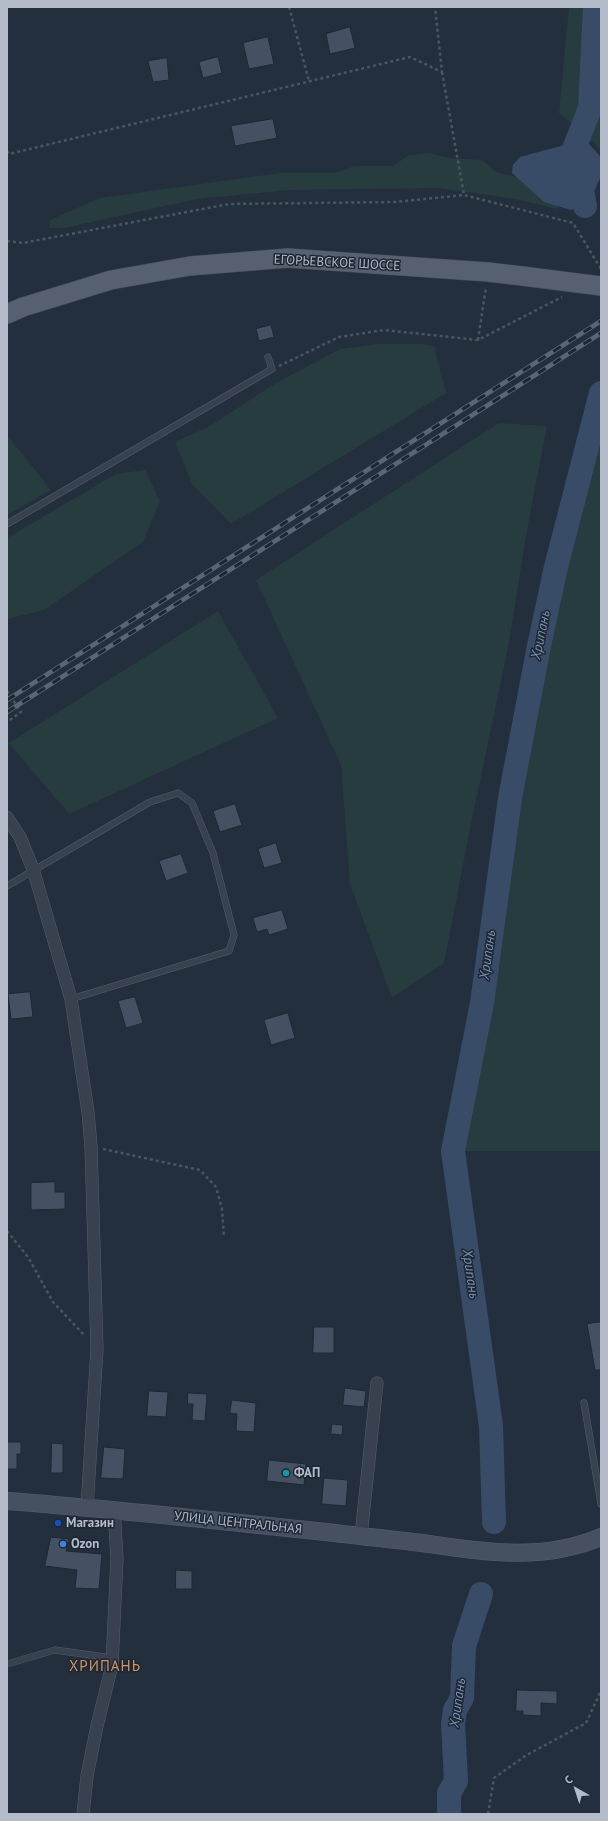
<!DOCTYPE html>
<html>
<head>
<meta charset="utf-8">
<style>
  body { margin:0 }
  #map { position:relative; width:608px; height:1821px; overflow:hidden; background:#242f3e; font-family:"PT Sans",sans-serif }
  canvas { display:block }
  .frame { position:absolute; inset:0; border:8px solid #b4bcc9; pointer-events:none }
  .north { position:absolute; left:556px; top:1769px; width:40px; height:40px; -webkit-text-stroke:3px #1d2633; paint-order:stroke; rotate:321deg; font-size:11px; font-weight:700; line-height:16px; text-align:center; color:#b4bcc9 }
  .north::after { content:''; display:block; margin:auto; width:14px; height:18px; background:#b4bcc9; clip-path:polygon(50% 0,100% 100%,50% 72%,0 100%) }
</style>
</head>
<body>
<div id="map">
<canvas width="608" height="1821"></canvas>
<div class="frame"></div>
<div class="north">С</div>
</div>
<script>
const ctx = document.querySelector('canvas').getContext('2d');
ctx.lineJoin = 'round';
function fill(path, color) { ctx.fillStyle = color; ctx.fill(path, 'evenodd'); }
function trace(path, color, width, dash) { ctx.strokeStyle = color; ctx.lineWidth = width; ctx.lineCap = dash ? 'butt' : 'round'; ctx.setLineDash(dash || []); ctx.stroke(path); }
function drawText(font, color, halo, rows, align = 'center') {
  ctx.font = font + ' "PT Sans",sans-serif'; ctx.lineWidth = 3; ctx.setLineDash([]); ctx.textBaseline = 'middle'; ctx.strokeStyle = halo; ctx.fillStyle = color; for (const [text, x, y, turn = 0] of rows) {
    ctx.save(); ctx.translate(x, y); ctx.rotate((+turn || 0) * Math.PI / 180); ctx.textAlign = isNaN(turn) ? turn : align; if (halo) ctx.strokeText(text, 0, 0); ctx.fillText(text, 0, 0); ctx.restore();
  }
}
fill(new Path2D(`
  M569 7H601V150L559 113Z
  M430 153 449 158 482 160 496 172 539 183 560 200 557 209 516 199 438 188 290 190 197 199 64 228H49L50 220 100 198 280 173H336L354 166H393L409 155Z
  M379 344H421L434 346 446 393 231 524 192 484 175 442 210 426 276 383 340 349Z
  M601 393V1151H453L482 1003 510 798 539 646 556 567Z
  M499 423 547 426 527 530 508 648 472 819 444 963 392 998 350 884 341 765 256 580Z
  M7 435 51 490 7 515Z
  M145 470 160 501 143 542 44 610 7 619V538L116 474Z
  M218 611 278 718 69 814 9 743Z`), '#263c3f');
fill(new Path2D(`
  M588 143 601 157V176L589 203 571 210 544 202 512 173 513 165 520 157 568 144Z`), '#394c67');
trace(new Path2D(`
  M585 206 574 149 590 108 595 7
  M494 1522 491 1426 453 1151 482 1003 510 798 539 646 556 567 601 393
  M449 1814V1793L456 1781 453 1724 455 1710 462 1698 464 1646 481 1594`), '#394c67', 24);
const building = new Path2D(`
  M350 27 355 48 330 54 326 34Z
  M268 37 274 64 249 69 243 43Z
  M218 57 222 73 203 78 199 62Z
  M167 58 169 80 153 82 148 61Z
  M273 119 277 138 235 146 231 126Z
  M271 325 274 337 259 341 256 329Z
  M235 804 242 825 220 832 213 811Z
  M276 843 282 863 264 868 258 849Z
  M181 854 188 873 166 881 159 861Z
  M282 910 288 929 269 935 267 929 257 932 253 918Z
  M30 992 33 1017 11 1019 8 994Z
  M135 997 143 1023 126 1028 118 1001Z
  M288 1013 295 1038 271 1045 264 1020Z
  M55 1182V1192H65V1209L31 1210V1183Z
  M601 1322V1370H595L587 1324Z
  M314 1327H334V1353H313Z
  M345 1388 366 1391 364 1407 343 1405Z
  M149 1391 168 1392 166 1417 147 1416Z
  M188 1393 207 1394 205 1421 192 1420 193 1404H188Z
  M232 1400 256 1403 254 1432 236 1431 237 1414 230 1413Z
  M332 1424 343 1425 342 1435 331 1434Z
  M7 1442H21V1454H17V1469H7Z
  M52 1443 63 1444V1473H51Z
  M104 1447 125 1449 123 1479 101 1478Z
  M269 1460 306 1464 304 1485 267 1481Z
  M324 1478 348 1480 346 1506 322 1504Z
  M51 1537 69 1539 66 1551 102 1554 99 1589 75 1588 77 1570 45 1566Z
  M176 1570 192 1571V1589H176Z
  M517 1690 557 1691V1704L541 1703V1716L523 1715V1711H516Z`);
fill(building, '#455162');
trace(building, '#1f2835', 1);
const lane = new Path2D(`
  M7 524 272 369 268 357
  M7 886 150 802 178 793 192 803 213 853 234 935 229 951 71 999
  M584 1403 601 1504
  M7 1664 55 1650 112 1658`);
const street = new Path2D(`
  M7 817 20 837 33 869 71 999 88 1112 91 1146 97 1349 87 1507
  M361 1536 377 1383
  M83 1814 87 1776 97 1726 112 1665 117 1558 114 1510`);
const secondary = new Path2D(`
  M7 1501C114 1509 220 1521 326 1532 358 1536 390 1539 422 1543 484 1552 542 1562 601 1537`);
const primary = new Path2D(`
  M7 314 23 307 111 280 190 266 288 258 488 272 522 276`);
trace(lane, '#565f6c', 7);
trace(street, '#565f6c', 13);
trace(secondary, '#565f6c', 18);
trace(primary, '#414a57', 20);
trace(new Path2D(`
  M289 7 309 81
  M442 72 464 195
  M7 151 9 154 410 57 442 72 435 7
  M7 241 23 243 229 204 395 202 464 195 573 223 601 269
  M478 340 486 287
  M279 366 339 337 384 330 478 340 562 297
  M7 691 21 712 7 722
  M103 1149 200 1170 216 1187 222 1209 224 1237
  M7 1231 28 1257 53 1302 85 1336
  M488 1814 494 1778 525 1756 586 1723 601 1691`), '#44595c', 2.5, [3, 3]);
trace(lane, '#38414e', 6);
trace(street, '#38414e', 12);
trace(secondary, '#465061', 17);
trace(primary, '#56606e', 19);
const rail = new Path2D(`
  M7 700 601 321
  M7 712 601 333`);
trace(rail, '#5a6575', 4.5);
trace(rail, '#1d2633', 3, [9]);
const primaryBridge = new Path2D(`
  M522 276 601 286`);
trace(primaryBridge, '#414a57', 20, []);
trace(primaryBridge, '#56606e', 19);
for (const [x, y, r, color] of [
  [286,1473,4,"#0f9aa8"],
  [58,1523,4,"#1a4fb4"],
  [63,1544,4,"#3f7fe0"]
]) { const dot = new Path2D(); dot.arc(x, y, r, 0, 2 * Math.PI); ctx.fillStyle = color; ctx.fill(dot); trace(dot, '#1d2633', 1.5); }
drawText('13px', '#b4bcc9', '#1d2633', [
  ["ЕГОРЬЕВСКОЕ ШОССЕ",337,263,3],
  ["УЛИЦА ЦЕНТРАЛЬНАЯ",238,1523,6]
]);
drawText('bold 13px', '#b4bcc9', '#1d2633', [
  ["ФАП",294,1473],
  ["Магазин",66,1523],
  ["Ozon",71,1544]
], 'left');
drawText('italic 14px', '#7c92b1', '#1d2633', [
  ["Хрипань",541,635,-78],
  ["Хрипань",488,955,-82],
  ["Хрипань",470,1274,82],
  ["Хрипань",458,1703,-82]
]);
ctx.letterSpacing = '1px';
drawText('15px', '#d59563', '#1d2633', [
  ["ХРИПАНЬ",105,1667]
]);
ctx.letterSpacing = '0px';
</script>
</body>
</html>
